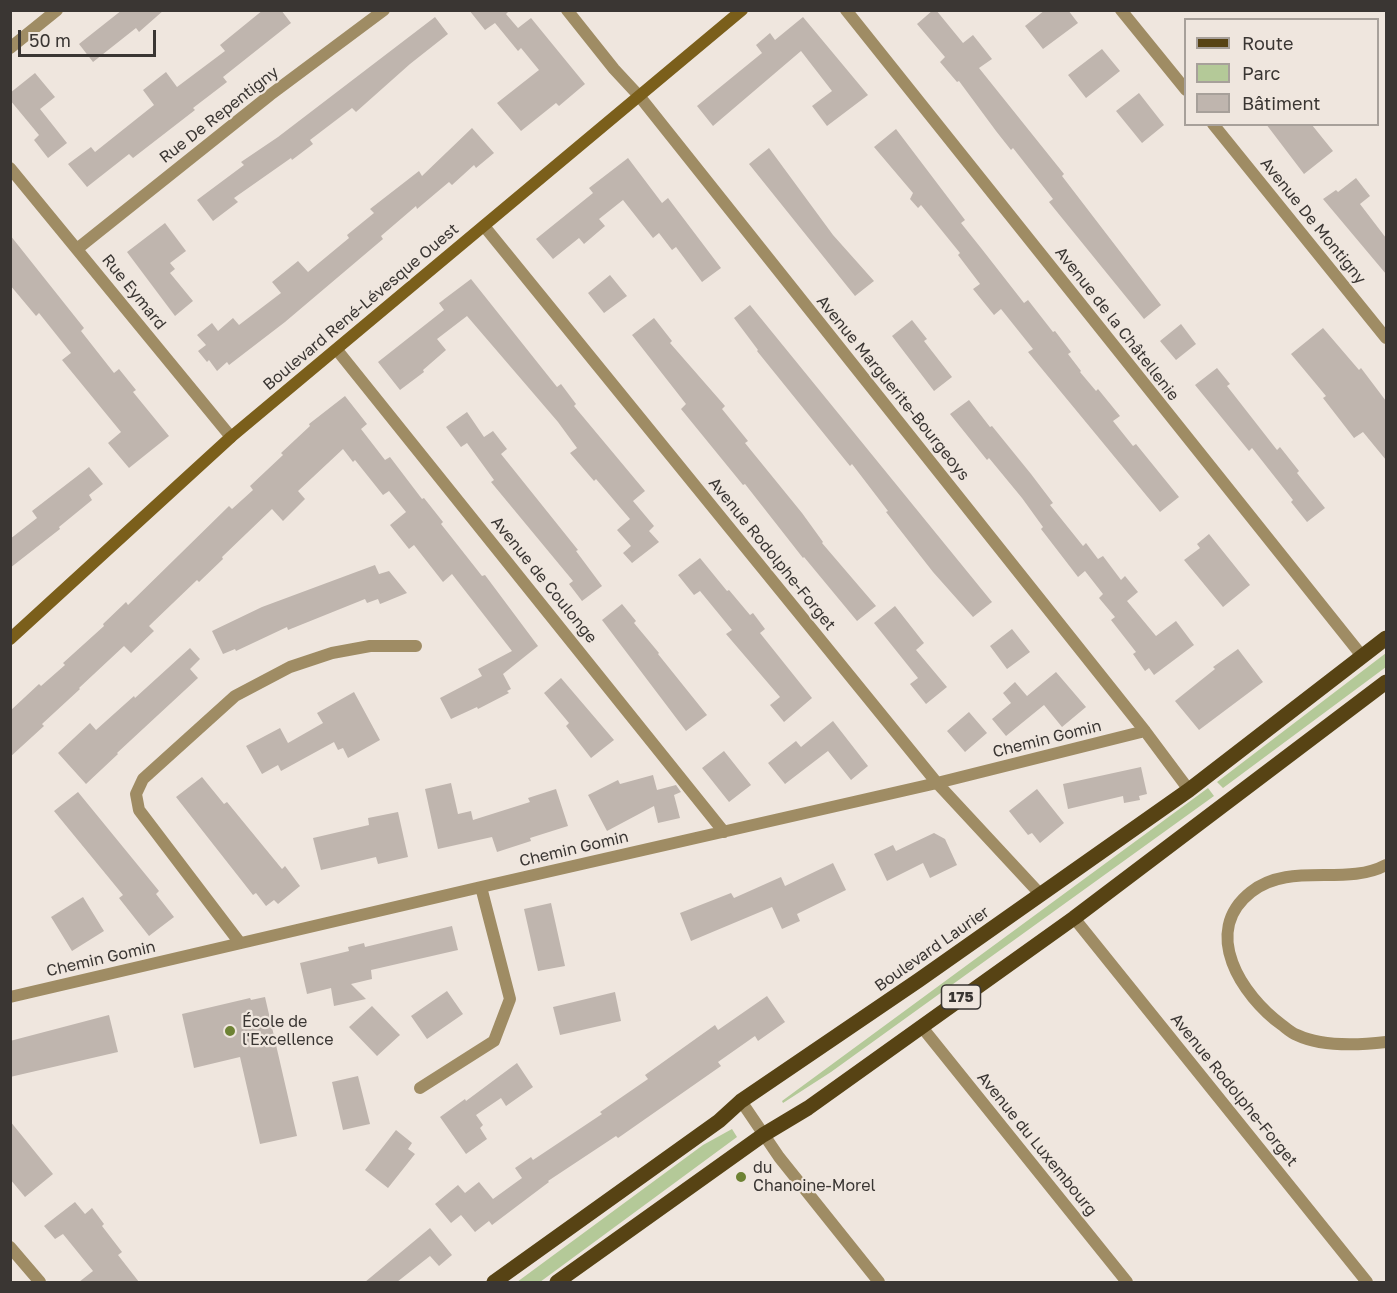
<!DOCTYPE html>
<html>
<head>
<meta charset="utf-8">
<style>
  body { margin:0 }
  #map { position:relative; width:1397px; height:1293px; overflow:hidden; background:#efe6de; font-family:"Golos Text",sans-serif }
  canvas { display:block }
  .frame { position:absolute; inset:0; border:12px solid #3a3633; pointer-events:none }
  .legend { position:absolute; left:1184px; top:18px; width:195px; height:108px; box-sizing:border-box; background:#efe6de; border:2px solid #a7a09a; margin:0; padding:8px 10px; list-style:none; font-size:18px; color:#3a3633 }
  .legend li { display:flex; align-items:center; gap:12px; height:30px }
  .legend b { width:30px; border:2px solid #a7a09a }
  .scale { position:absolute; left:18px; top:30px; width:138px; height:27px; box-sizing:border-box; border:3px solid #3a3633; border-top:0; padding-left:8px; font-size:18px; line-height:21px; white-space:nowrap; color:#3a3633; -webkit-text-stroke:4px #efe6de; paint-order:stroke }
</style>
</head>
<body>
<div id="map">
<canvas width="1397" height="1293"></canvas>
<div class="frame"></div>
<ul class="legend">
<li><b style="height:8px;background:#574314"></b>Route</li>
<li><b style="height:16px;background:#b4c998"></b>Parc</li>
<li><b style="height:16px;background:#bfb5ae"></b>Bâtiment</li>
</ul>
<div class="scale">50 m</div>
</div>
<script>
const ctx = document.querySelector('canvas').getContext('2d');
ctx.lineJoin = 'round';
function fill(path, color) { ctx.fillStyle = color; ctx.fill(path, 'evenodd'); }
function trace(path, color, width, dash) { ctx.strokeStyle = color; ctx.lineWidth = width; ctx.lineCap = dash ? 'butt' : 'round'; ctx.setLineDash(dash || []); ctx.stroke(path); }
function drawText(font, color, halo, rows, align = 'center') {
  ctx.font = font + ' "Golos Text",sans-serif'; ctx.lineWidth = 4.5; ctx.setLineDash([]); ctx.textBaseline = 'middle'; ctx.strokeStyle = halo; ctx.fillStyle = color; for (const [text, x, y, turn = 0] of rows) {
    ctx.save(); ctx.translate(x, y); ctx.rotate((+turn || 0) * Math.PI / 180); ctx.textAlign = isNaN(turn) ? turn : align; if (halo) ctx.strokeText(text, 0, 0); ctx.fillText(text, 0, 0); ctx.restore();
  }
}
fill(new Path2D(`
  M1386 653V667L1223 788 1217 782Z
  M1208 788 1214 796 831 1072 783 1103 782 1101Z
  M732 1129 737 1137 540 1282H517L703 1145Z`), '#b4c998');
fill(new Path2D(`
  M122 10H164L139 32 136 28 93 62 79 44Z
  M263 10H281L291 23 223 77 227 82 193 108 195 110 133 158 129 154 87 187 68 164 91 147 95 152 154 105 143 90 166 72 177 87 225 51 220 45Z
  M469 10H510L506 14 518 28 531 18 585 84 559 106 556 103 521 131 497 103 539 70 521 48 518 51 495 23 485 30Z
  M933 10H936L963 43 973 35 992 59 979 68 1064 174 1062 176 1161 305 1144 319 1049 202 1053 199 1013 148 1011 150 996 131 959 81 957 82 940 62 945 57 917 24Z
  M1045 10H1068L1078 23 1043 49 1025 26Z
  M435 17 448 34 410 64 356 112 352 108 310 140 313 144 292 160 291 158 234 198 238 202 213 221 197 200 244 165 241 162 278 137Z
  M803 17 868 95 827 126 812 106 832 91 801 51 713 126 697 106 762 53 756 45 770 33 775 40Z
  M1102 49 1120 71 1086 98 1068 75Z
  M35 73 55 97 40 109 67 143 48 158 34 140 39 135 10 100V93Z
  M1139 93 1164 125 1142 143 1116 111Z
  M1266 124 1312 125 1333 151 1304 174Z
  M472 128 494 153 476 168 474 165 452 185 449 182 417 209 416 206 381 236 383 239 285 322 229 365 227 362 217 371 209 360 207 362 198 351 206 345 197 335 212 323 218 331 233 318 239 325 281 293 272 282 298 261 308 272 349 238 347 235 374 213 370 209 419 171 422 176Z
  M896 129 965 220 961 223 981 248 1024 303 1028 300 1053 332 1055 331 1071 352 1068 354 1081 371 1080 372 1096 391 1098 389 1120 416 1113 421 1133 446 1136 444 1179 497 1160 512 1028 352 1033 349 1001 309 994 315 973 289 980 284 958 255 960 253 921 205 918 208 910 199 913 193 874 147Z
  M769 148 833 235 874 281 855 296 749 164Z
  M628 158 662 203 668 198 721 268 702 282 676 247 672 250 659 233 653 238 623 200 599 219 605 226 584 244 579 238 553 259 536 239 593 193 589 188Z
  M1356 178 1370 196 1360 204 1386 238V274L1323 199 1336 190 1338 192Z
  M165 223 186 251 170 263 175 269 170 273 193 301 175 316 127 252Z
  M10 235 84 328 81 331 114 373 119 369 136 390 133 392 169 436 129 468 108 443 121 432 62 360 71 353 39 313 36 316 10 285Z
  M610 275 627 296 604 313 588 293Z
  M471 279 557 387 561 384 576 404 574 406 645 491 633 501 654 526 649 531 659 542 632 563 623 553 631 546 617 530 630 519 596 479 594 481 570 453 577 448 558 422 467 316 437 339 446 350 423 370 424 372 400 390 378 362 444 310 439 303Z
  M750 305 992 602 973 617 933 572 886 512 888 511 852 464 850 466 757 351 758 350 734 318Z
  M654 318 672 341 670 343 725 406 722 409 748 441 745 443 802 513 823 542 822 543 876 606 857 621 804 557 803 558 745 484 743 485 681 409 686 404 632 335Z
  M912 320 927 339 924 341 952 377 934 391 892 336Z
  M1181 324 1196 344 1176 360 1160 341Z
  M1323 328 1359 370 1361 368 1386 401V460L1363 432 1354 438 1323 398 1326 396 1291 354Z
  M1217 368 1230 384 1227 386 1277 450 1280 447 1299 471 1297 473 1325 508 1307 522 1291 502 1293 500 1252 448 1249 451 1195 385Z
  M345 396 367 424 361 429 385 460 390 457 422 499 424 498 443 522 441 524 482 576 485 575 538 646 503 674 511 689 507 691 509 693 478 709 477 707 451 719 440 698 482 676 478 669 512 651 452 574 443 582 414 545 409 549 390 525 406 512 389 491 383 495 355 460 353 462 343 449 298 491 305 499 283 521 272 509 222 557 223 559 199 582 197 580 149 626 154 631 131 653 124 646 79 688 80 689 42 724 44 726 10 757V711L39 684 41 686 65 665 63 663 104 626 103 624 126 602 128 605 229 506 232 509 253 490 250 486 283 455 281 453 310 426 309 424Z
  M969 400 990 427 992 426 1031 474 1053 503 1050 505 1083 546 1086 543 1098 559 1103 556 1121 580 1125 576 1138 592 1127 601 1156 636 1176 621 1194 645 1154 675 1149 668 1145 671 1133 654 1136 652 1111 620 1115 617 1099 598 1103 594 1085 571 1078 577 1041 529 1043 527 1022 498 989 458 987 460 950 414Z
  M467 412 484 437 493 431 507 449 501 454 578 550 576 551 602 586 582 601 569 584 573 581 491 482 494 480 467 443 461 447 446 427Z
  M89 467 103 484 89 495 92 500 59 527 60 529 10 568V539L37 518 32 511Z
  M1209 534 1250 585 1223 607 1184 560 1200 548 1197 544Z
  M700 558 727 591 729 590 750 615 753 613 765 629 760 633 812 698 784 722 770 705 780 697 726 634 732 630 700 591 694 595 678 575Z
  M375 565 379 574 389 571 407 593 380 604 378 599 367 603 365 599 288 630 287 627 236 651 235 649 223 654 212 631 262 607Z
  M622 604 636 621 634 623 659 653 658 654 707 715 686 731 602 620Z
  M895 606 924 643 916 650 947 687 926 704 910 684 918 678 874 623Z
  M1012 629 1030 652 1007 669 990 646Z
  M190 648 200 659 190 669 198 678 117 753 118 754 86 784 58 753 90 723 96 730 134 696 135 698Z
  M1238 649 1263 682 1199 730 1175 701 1215 669 1213 667Z
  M1056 672 1086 707 1062 727 1044 705 1006 736 992 719 1011 703 1003 693 1015 682 1027 696Z
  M561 678 614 740 591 758 566 726 569 723 544 693Z
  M354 692 380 740 348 758 343 748 338 750 334 742 281 771 278 765 262 774 246 746 280 728 288 743 323 723 317 713Z
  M969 712 987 733 965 752 947 731Z
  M833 721 868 766 851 780 828 751 785 784 768 763 796 741 801 747Z
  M724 751 751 785 729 802 702 768Z
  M1141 767 1147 794 1139 796 1140 800 1124 803 1123 796 1068 809 1063 784Z
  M653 775 657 790 676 785 681 792 674 795 680 818 658 823 654 806 607 831 588 795 618 780 620 784Z
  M202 777 224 804 227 802 282 869 285 866 300 886 278 904 274 900 266 906 256 893 253 895 176 797Z
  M451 783 458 814 471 811 473 820 530 802 528 798 556 789 568 826 530 838 531 841 497 852 492 837 438 849 425 789Z
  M1037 789 1064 823 1040 843 1032 833 1028 835 1009 811Z
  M78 792 159 891 156 894 174 917 149 936 119 898 123 895 54 811Z
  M398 812 408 857 378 864 376 857 321 870 313 838 369 825 368 818Z
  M934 833 945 839 957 865 930 878 923 863 887 881 874 854 893 845 896 851Z
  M833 863 846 890 797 914 800 921 782 929 772 907 691 941 680 913 731 893 734 898 781 877 785 886Z
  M83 897 104 931 72 951 51 917Z
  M551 903 565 966 538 971 524 909Z
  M452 926 458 950 371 970 372 979 351 984 366 999 334 1006 331 988 307 994 300 963 349 951 348 947 364 943 365 947Z
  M447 991 463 1014 427 1039 411 1016Z
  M615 992 621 1021 560 1035 553 1007Z
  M767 996 785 1022 758 1041 755 1036 718 1062 721 1066 618 1138 616 1136 548 1181 549 1182 492 1225 489 1221 475 1232 461 1215 451 1223 435 1204 458 1185 465 1193 479 1182 493 1199 522 1178 515 1168 531 1157 533 1160 602 1114 600 1112 648 1079 645 1075 715 1025 718 1030Z
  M265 997 297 1136 260 1144 240 1057 194 1068 182 1014 250 998 251 1000Z
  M372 1006 400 1035 377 1056 349 1027Z
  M109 1015 118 1052 10 1077V1041Z
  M517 1063 533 1087 506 1106 501 1098 476 1115 483 1125 480 1128 487 1139 466 1154 440 1117 465 1099 466 1101Z
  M358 1076 370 1124 343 1130 332 1082Z
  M10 1121 53 1174 25 1197 10 1179Z
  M396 1130 412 1143 408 1149 415 1154 388 1188 365 1170Z
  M75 1202 85 1214 92 1208 104 1224 102 1226 122 1252 118 1255 139 1282H79L93 1271 63 1234 55 1239 44 1226Z
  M430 1228 452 1255 439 1266 430 1256 397 1282H365Z`), '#bfb5ae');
trace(new Path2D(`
  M567 10 614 69 640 97 1145 731 1189 790
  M846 10 1362 656
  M1121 10 1186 90
  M10 48 57 10
  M1213 124 1386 338
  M10 168 231 437
  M484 226 937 783 1041 895
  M77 249 270 95 384 10
  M337 350 724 832
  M1386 865C1345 887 1290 861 1251 892 1200 932 1242 996 1282 1025 1286 1028 1291 1033 1297 1035 1322 1047 1360 1045 1386 1042
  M1074 918 1367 1282
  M240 943 139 810 136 794 143 779 235 696 290 667 332 653 370 646H416
  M10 997 481 887 937 783 1145 731
  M921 1026 1127 1282
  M420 1088 494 1041 510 999 481 887
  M741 1101 779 1157 879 1282
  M10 1247 40 1282`), '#9f8c64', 12);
trace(new Path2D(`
  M10 639 231 437 742 10`), '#7b5f1b', 12);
trace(new Path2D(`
  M494 1282 719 1121 741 1101 919 980 1189 790 1386 638
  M557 1282 763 1135 808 1108 1074 918 1386 682`), '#574314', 15);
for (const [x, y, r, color] of [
  [230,1031,6,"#6d8233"],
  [741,1177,6,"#6d8233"]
]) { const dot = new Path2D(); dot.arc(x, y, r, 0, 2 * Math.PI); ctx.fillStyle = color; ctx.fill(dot); trace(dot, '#efe6de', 2); }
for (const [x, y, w] of [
  [961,997,39]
]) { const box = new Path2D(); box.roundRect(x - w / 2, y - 12, w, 24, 4.5); ctx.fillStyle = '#efe6de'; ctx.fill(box); trace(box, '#3a3633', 1.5); }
drawText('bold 15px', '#3a3633', null, [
  ["175",961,997]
]);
drawText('16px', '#3a3633', '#efe6de', [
  ["Rue De Repentigny",219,115,-38],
  ["Avenue De Montigny",1313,221,51],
  ["Rue Eymard",134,292,51],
  ["Boulevard René-Lévesque Ouest",361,307,-40],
  ["Avenue de la Châtellenie",1117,324,52],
  ["Avenue Marguerite-Bourgeoys",893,388,51],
  ["Avenue Rodolphe-Forget",772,554,51],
  ["Avenue de Coulonge",544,580,51],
  ["Chemin Gomin",1047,739,-14],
  ["Chemin Gomin",574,849,-13],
  ["Boulevard Laurier",932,949,-35],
  ["Chemin Gomin",101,959,-13],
  ["Avenue Rodolphe-Forget",1234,1090,51],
  ["Avenue du Luxembourg",1037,1144,51]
]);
drawText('16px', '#3a3633', '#efe6de', [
  ["École de",242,1022],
  ["l'Excellence",242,1040],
  ["du",753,1168],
  ["Chanoine-Morel",753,1186]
], 'left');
</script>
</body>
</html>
